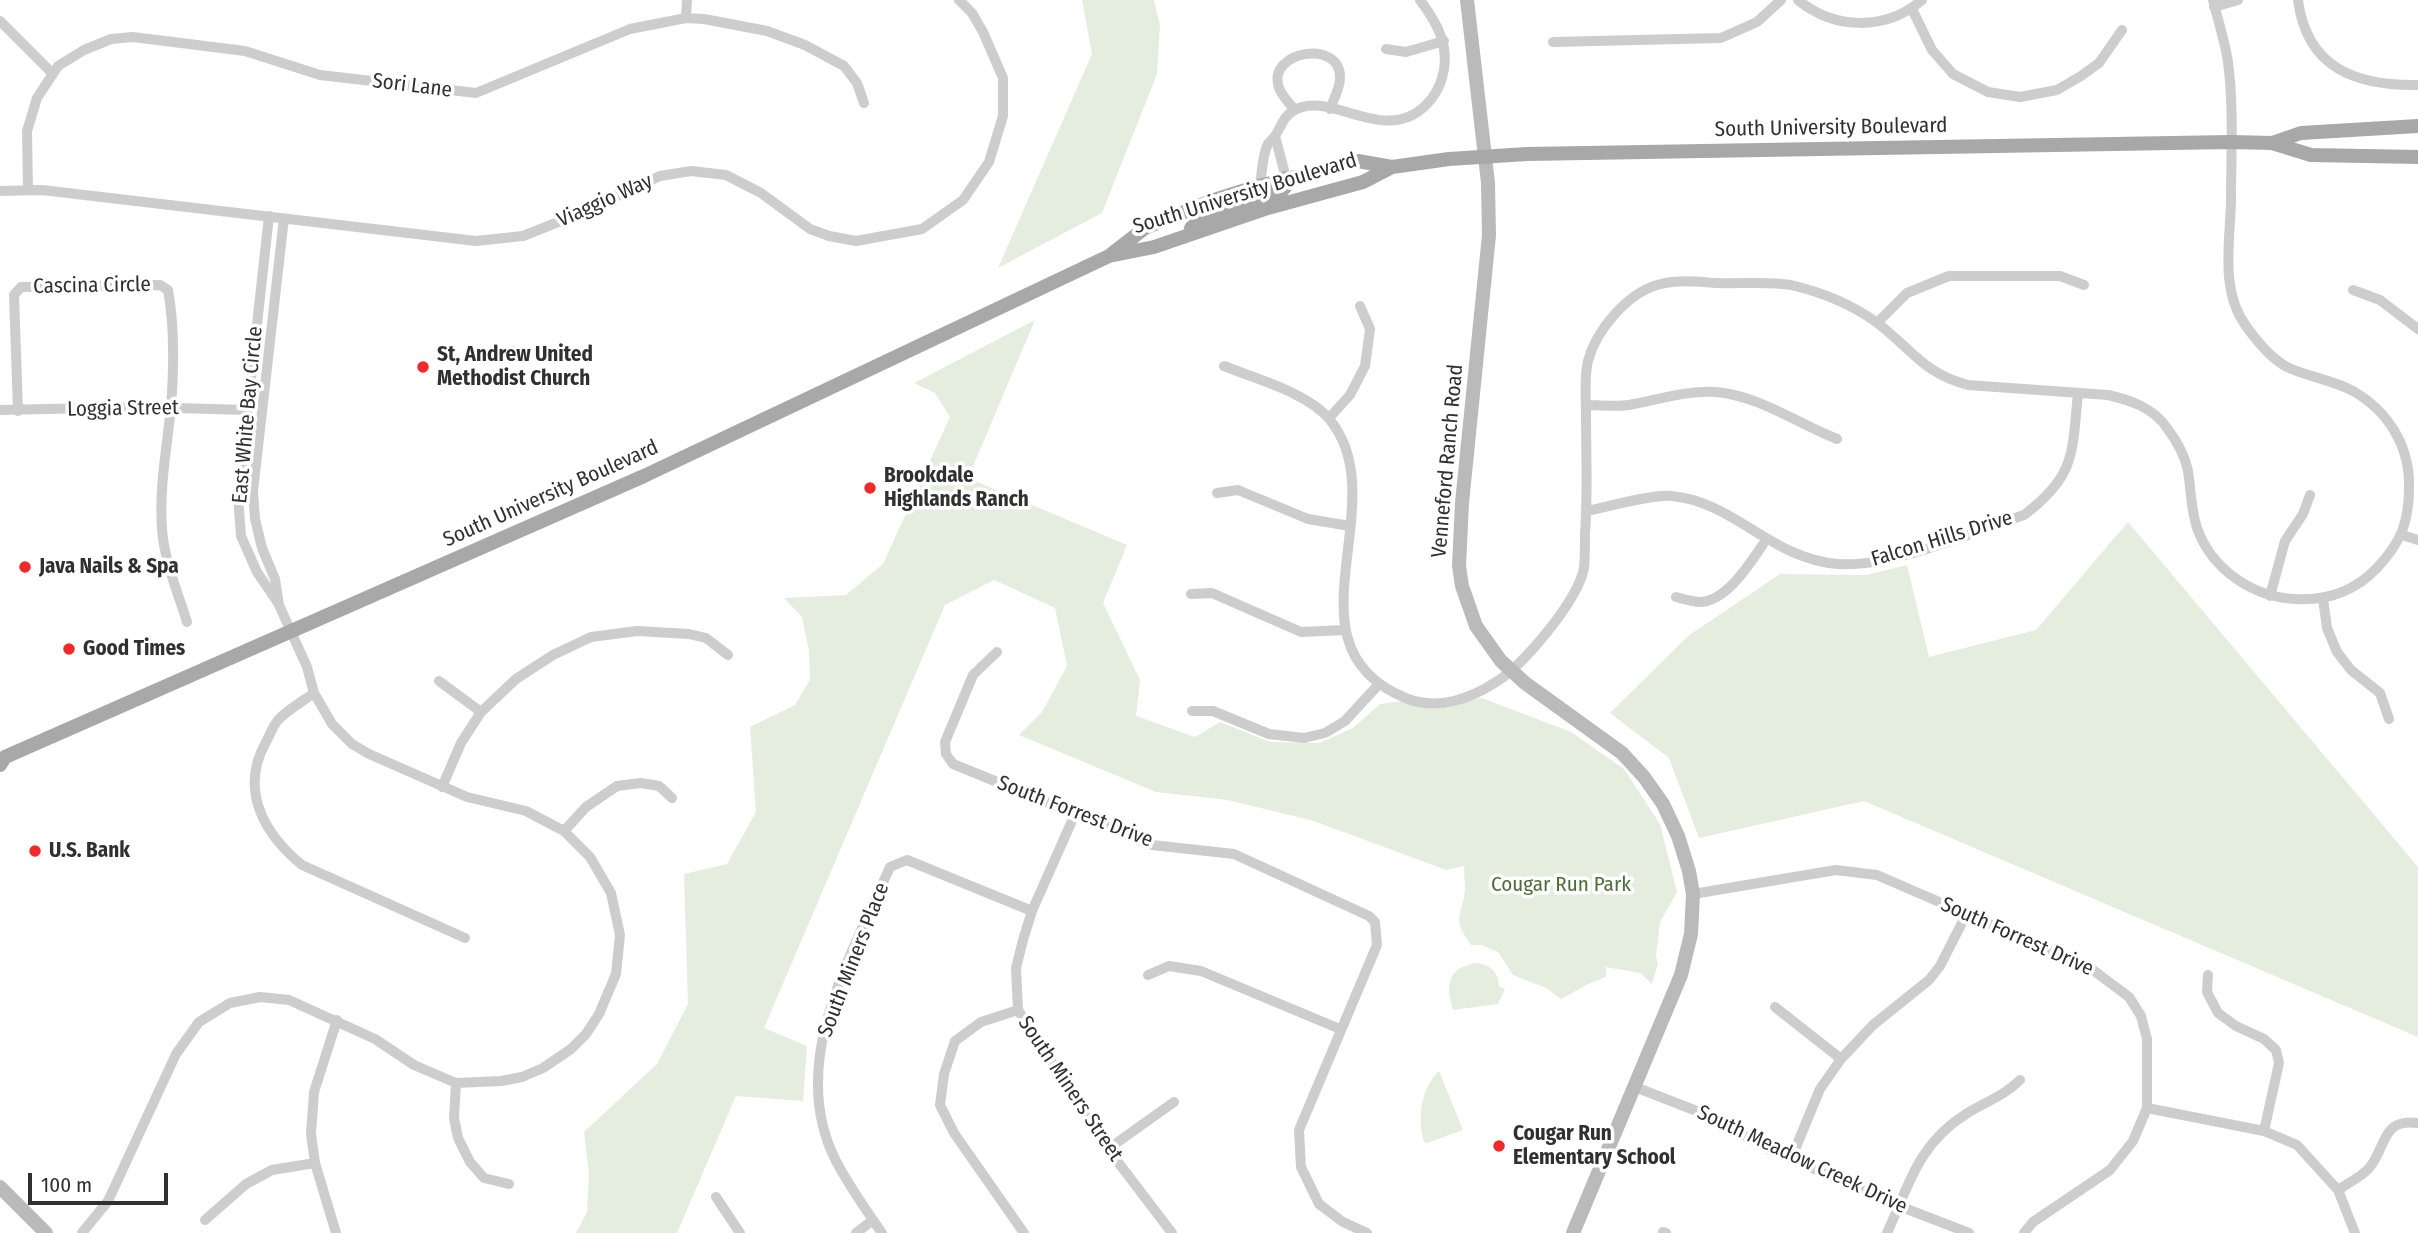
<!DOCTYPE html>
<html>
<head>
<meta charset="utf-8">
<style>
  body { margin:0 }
  #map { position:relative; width:2418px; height:1233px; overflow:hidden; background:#fff; font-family:"Fira Sans Condensed",sans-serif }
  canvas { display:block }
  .scale { position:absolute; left:28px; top:1173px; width:140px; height:32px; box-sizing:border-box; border:4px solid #303030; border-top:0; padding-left:9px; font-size:21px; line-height:24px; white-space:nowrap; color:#303030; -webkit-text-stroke:5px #fff; paint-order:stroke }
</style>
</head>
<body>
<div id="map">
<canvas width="2418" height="1233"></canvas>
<div class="scale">100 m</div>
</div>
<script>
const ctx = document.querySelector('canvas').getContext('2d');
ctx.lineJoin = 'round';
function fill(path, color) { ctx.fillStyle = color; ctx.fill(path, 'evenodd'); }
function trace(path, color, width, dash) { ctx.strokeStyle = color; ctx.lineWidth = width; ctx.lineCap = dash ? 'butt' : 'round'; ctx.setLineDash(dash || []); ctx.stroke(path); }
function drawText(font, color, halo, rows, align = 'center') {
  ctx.font = font + ' "Fira Sans Condensed",sans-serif'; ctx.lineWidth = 7; ctx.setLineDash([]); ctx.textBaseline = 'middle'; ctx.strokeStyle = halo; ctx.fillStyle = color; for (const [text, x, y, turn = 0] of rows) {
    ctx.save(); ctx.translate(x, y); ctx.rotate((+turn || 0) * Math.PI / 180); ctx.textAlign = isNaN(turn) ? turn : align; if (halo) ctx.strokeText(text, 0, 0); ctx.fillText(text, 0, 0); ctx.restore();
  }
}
fill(new Path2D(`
  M1082 0H1154L1160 25 1157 74 1102 213 998 268 1092 54Z
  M1035 320 968 478 1127 545 1103 603 1140 680 1136 716 1195 737 1220 722 1270 742 1319 743 1353 728 1380 704 1411 700 1448 704 1482 698 1571 732 1624 769 1660 824 1677 892 1660 922 1656 956 1658 964 1652 984 1640 973 1606 967V977L1588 984 1561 999 1546 988 1513 975 1498 952 1481 945H1471C1451 917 1462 917 1465 890 1465 882 1464 873 1464 866L1446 870 1314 821 1228 800 1156 792 1019 735 1042 712 1067 666 1055 608 994 580 945 605 764 1028 807 1046 803 1101 736 1096 677 1233H576L587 1212 589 1174 584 1132 657 1064 688 1004 684 874 727 864 756 812 750 727 795 705 810 680 809 651 802 617 784 598 846 595 883 564 950 417 935 393 914 383Z
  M2128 522 2418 867V1037L1864 801 1699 838 1669 758 1610 713 1688 636 1780 574 1866 575 1907 565 1929 657 2036 630Z
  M1477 963C1491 965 1498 972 1499 986L1505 989 1498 1004 1453 1010C1446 985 1446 968 1477 963Z
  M1439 1071 1463 1130 1427 1143 1424 1142C1417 1118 1421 1088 1439 1071Z`), '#e5eede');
trace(new Path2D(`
  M1798 0C1835 30 1886 31 1922 0
  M2298 0C2307 69 2357 86 2418 85
  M2214 7 2238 0
  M1912 9 1932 50 1953 74 1988 92 2020 97 2057 90 2081 76 2099 63 2122 30
  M686 18 687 0
  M0 21 53 74
  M1553 42 1721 38 1757 22 1781 0
  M1386 49 1406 52 1444 41
  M1295 110C1289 103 1282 96 1279 88 1266 51 1341 38 1340 78 1340 88 1334 99 1330 109
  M1275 136 1286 178
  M1260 186C1262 173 1262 155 1268 144 1269 142 1274 138 1275 136 1282 126 1282 118 1293 111 1329 88 1384 147 1426 105 1434 97 1439 89 1442 78 1451 48 1438 24 1420 0
  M28 190 27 131 37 98 58 66 84 50 111 39 133 37 245 51 320 75 476 93 630 29 686 18 704 19 767 31 805 45 844 66 857 83 864 103
  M0 191 42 190 476 241 523 236 581 213 660 176 691 171 726 175 761 193 810 229 829 236 856 241 922 229 963 200 989 162 1003 116V78L983 32 972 13 959 0
  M269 216 238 496 241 536 257 572 278 603
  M2353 290 2380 300 2418 329
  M1877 323 1907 293 1949 276H2060L2084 285
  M1224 366C1256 379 1309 393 1330 420 1398 504 1277 648 1408 699 1438 710 1470 699 1496 682 1524 665 1578 600 1584 568 1585 557 1585 545 1585 534 1588 494 1586 454 1586 414 1586 398 1584 377 1588 361 1596 330 1627 294 1657 285 1676 279 1698 282 1717 283 1741 284 1768 281 1791 285 1821 292 1851 304 1876 322 1911 348 1922 373 1968 385L2108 395C2130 400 2154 408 2167 428 2176 440 2185 455 2188 471 2191 490 2191 510 2197 528 2212 570 2253 597 2295 599 2327 601 2355 591 2377 568 2401 542 2409 523 2409 487 2410 446 2388 411 2353 391 2333 380 2308 377 2287 367 2272 359 2256 340 2246 326 2220 291 2230 242 2231 201 2231 156 2234 107 2228 62 2225 42 2218 20 2213 0
  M1586 405C1600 405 1616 407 1629 405 1658 400 1686 390 1716 392 1760 396 1796 423 1837 439
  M0 410 142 407 246 410
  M18 411 14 295 21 287 160 285 168 290C175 328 174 368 171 407 167 447 159 488 162 529 164 560 178 593 187 622
  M1329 418 1350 395 1365 366 1370 329 1360 306
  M1217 493 1238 490 1308 519 1350 526
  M1587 511C1607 507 1653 494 1671 496 1734 501 1771 559 1838 564 1891 568 1972 532 2024 515 2076 476 2072 453 2078 393
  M2402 535 2418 540
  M1191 594 1212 593 1301 632 1345 630
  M2270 596 2285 541 2303 514 2310 495
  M1676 597C1683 599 1691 601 1698 602 1727 603 1752 560 1766 540
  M2323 599 2327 628 2337 652 2351 670 2380 693 2389 719
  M997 652 973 675 945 742 946 754 953 764 1152 845 1234 854 1369 916 1375 922 1377 945 1299 1130 1301 1167 1319 1204 1343 1222 1367 1233
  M439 681 481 712
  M314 693C303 701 289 709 279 719 273 725 270 735 266 742 239 790 264 834 302 865L465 938
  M1192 711H1213L1269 734 1304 738 1325 733 1345 721 1379 684
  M442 787 461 743 481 712 516 679 553 655 591 637 637 631 689 634 706 638 728 655
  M1075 814 1032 911 1023 940 1016 968 1018 1010 1108 1149 1172 1233
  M564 831 586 807 617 786 641 783 659 786 672 798
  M1693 894 1836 870 1877 875 2089 967 2129 997 2141 1016 2147 1039V1108L2133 1141 2110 1170 2033 1222 2024 1233
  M1148 975 1169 966 1201 971 1340 1029
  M2208 975 2207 992 2218 1013 2236 1026 2264 1039 2276 1050 2279 1063 2264 1131
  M1775 1007 1841 1059
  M1018 1010 981 1022 955 1041 944 1074 940 1105 954 1133 1024 1233
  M456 1083 454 1118 458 1138 470 1162 484 1178 509 1184
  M1635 1087 1712 1117 1766 1148 1899 1206 1969 1233
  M2147 1108 2264 1131 2297 1145 2338 1190 2355 1233
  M1108 1149 1174 1102
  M1791 1159 1820 1089 1841 1059 1873 1025 1929 980 1940 966 1967 913
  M2338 1190C2348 1183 2363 1176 2370 1167 2387 1145 2382 1118 2418 1123
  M716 1197 740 1233
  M205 1220 246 1184 272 1170 315 1163
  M1663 1232 1666 1233
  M82 1233 108 1201 176 1054 199 1022 230 1003 260 997 289 1000 375 1039 414 1065 456 1083 501 1081 522 1077 543 1068 571 1049 586 1034 599 1014 616 974 620 935 611 893 590 857 564 831 526 811 467 797 369 754 352 744 332 724 314 693 307 667 279 605 275 579 262 548 255 519 253 491 284 218
  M336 1233 315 1163 311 1134 314 1092 337 1020
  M856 1233 873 1220
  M882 1233C866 1210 849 1186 836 1161 786 1064 851 956 890 867L907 860 1032 911
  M1887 1233C1909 1185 1918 1144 1966 1114 1985 1102 2004 1096 2020 1080`), '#cdcdcd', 10);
trace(new Path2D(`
  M1467 0 1488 183 1489 235 1462 503 1459 566 1462 586 1476 626 1501 661 1525 683 1622 753 1644 777 1663 804 1678 836 1689 871 1693 894 1691 934 1681 975 1573 1233
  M0 1187 46 1233`), '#bababa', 14);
trace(new Path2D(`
  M2272 143 2301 133 2418 126
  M1191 228 1210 214 1281 192 1286 186V178
  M1114 255 1154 247 1268 208 1363 182 1392 167 1449 159 1527 154 2231 142 2272 143 2311 155 2418 157
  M0 765 5 757 644 476 1109 256 1145 228 1211 201 1255 187 1358 161 1392 167`), '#a8a8a8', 14);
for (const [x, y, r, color] of [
  [423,367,7,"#f02a2a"],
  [870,488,7,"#f02a2a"],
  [25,567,7,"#f02a2a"],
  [69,649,7,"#f02a2a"],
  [35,851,7,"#f02a2a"],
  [1499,1146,7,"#f02a2a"]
]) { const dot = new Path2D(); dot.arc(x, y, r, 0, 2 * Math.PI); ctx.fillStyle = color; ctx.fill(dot); trace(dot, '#fff', 2.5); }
drawText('21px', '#303030', '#fff', [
  ["Sori Lane",412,86,7],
  ["South University Boulevard",1831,128,-1],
  ["South University Boulevard",1245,194,-17],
  ["Viaggio Way",605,201,-24],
  ["Cascina Circle",92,286,-1],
  ["Loggia Street",123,409,-1],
  ["East White Bay Circle",248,415,-85],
  ["Venneford Ranch Road",1448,461,-85],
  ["South University Boulevard",551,494,-24],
  ["Falcon Hills Drive",1942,539,-17],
  ["South Forrest Drive",1075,812,21],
  ["South Forrest Drive",2017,937,24],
  ["South Miners Place",854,960,-69],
  ["South Miners Street",1070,1089,56],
  ["South Meadow Creek Drive",1802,1160,25]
]);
drawText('bold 21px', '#303030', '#fff', [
  ["St, Andrew United",437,355],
  ["Methodist Church",437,379],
  ["Brookdale",884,476],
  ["Highlands Ranch",884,500],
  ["Java Nails & Spa",39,567],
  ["Good Times",83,649],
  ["U.S. Bank",49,851],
  ["Cougar Run",1513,1134],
  ["Elementary School",1513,1158]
], 'left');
drawText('21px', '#4f6f3a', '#fff', [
  ["Cougar Run Park",1561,885]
]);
</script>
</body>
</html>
